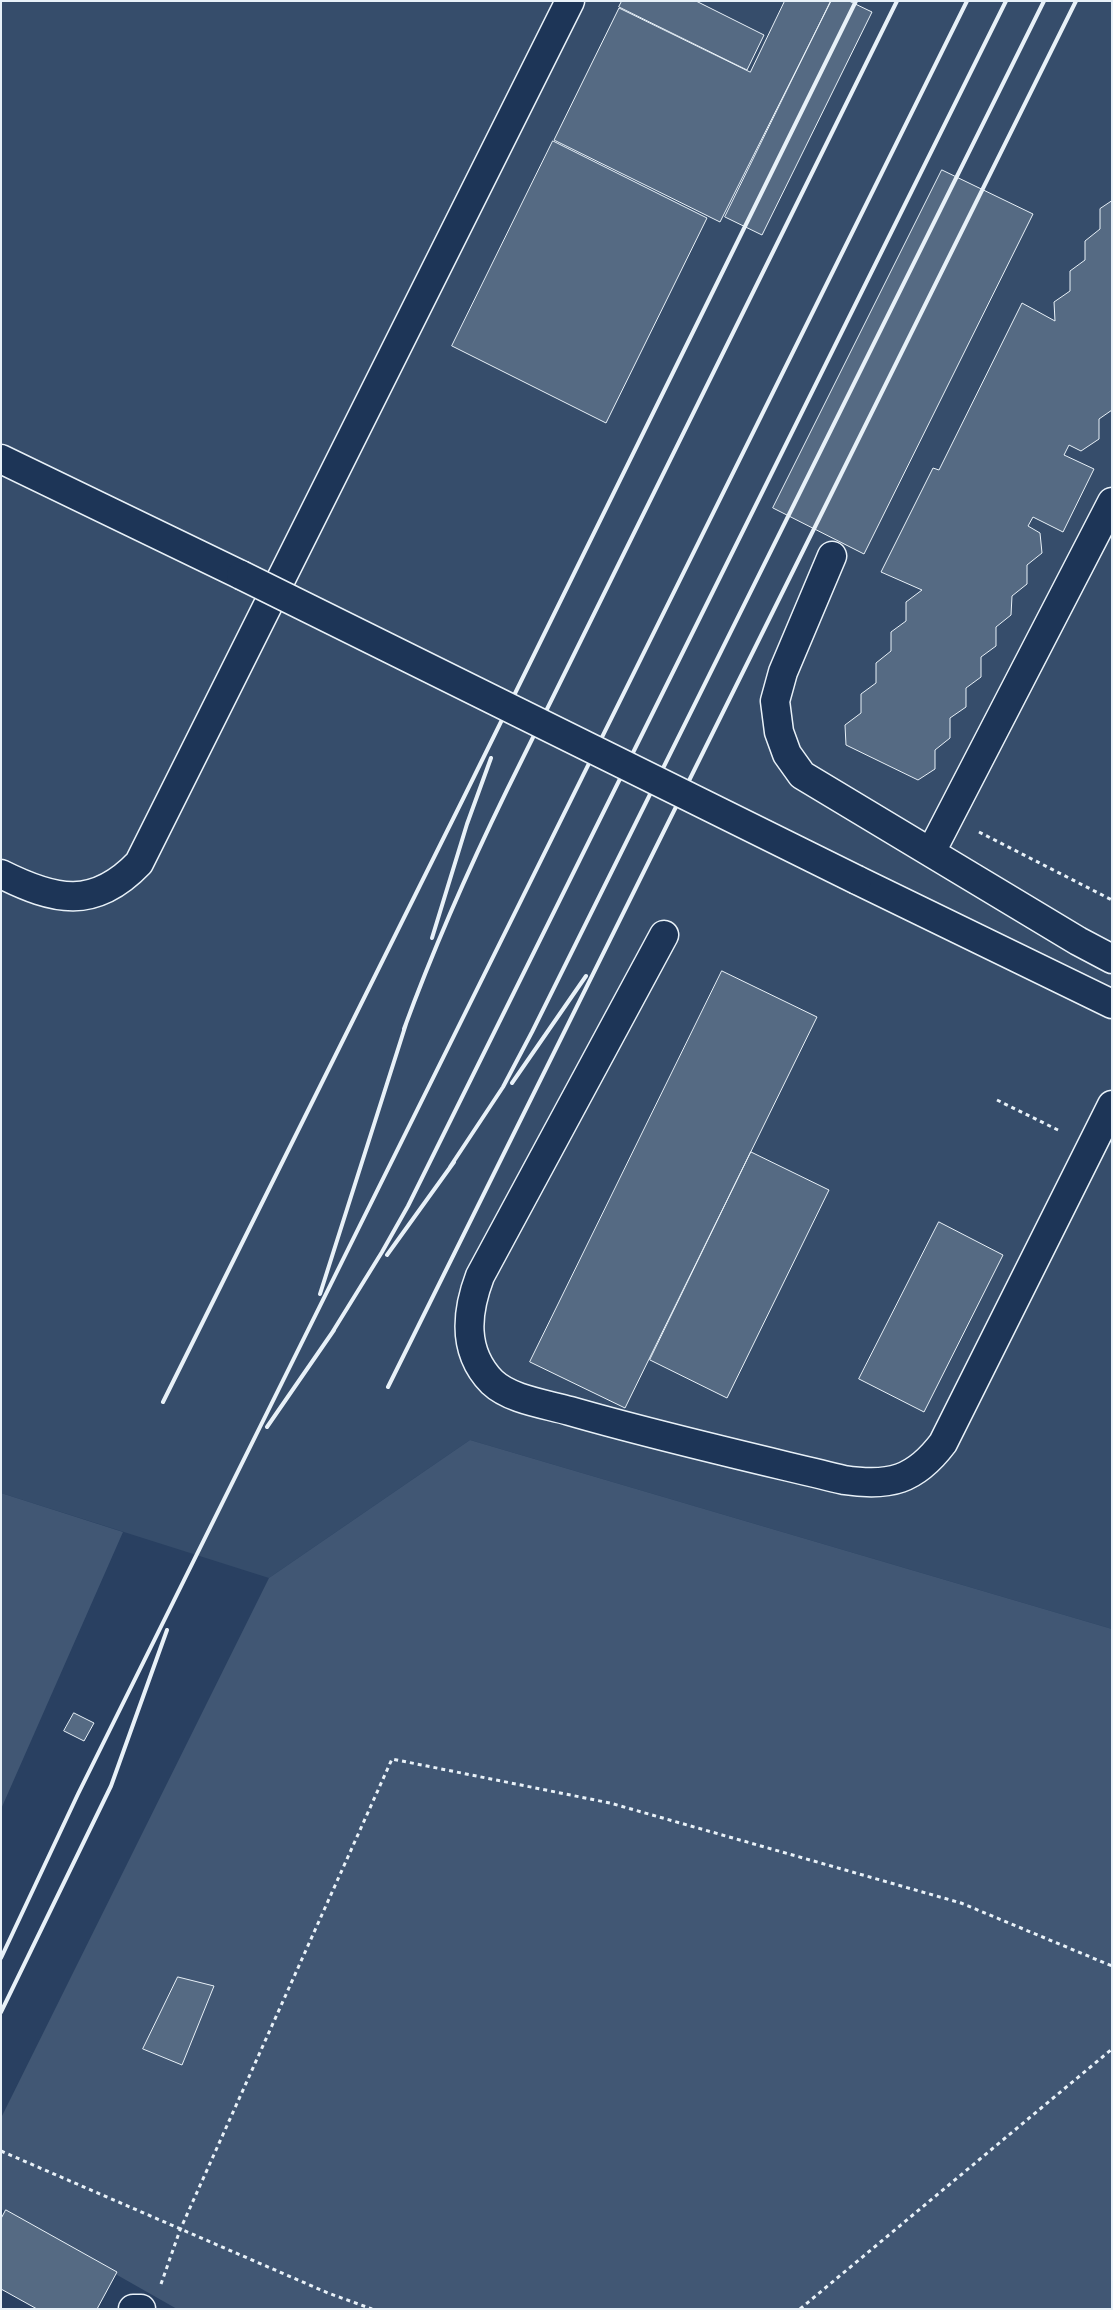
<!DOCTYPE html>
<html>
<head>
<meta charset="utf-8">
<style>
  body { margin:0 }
  #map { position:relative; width:1113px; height:2310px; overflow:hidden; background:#294061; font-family:Sriracha,sans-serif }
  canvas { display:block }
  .frame { position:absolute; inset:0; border:2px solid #e8f1f8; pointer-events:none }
</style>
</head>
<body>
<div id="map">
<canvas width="1113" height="2310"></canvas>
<div class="frame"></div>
</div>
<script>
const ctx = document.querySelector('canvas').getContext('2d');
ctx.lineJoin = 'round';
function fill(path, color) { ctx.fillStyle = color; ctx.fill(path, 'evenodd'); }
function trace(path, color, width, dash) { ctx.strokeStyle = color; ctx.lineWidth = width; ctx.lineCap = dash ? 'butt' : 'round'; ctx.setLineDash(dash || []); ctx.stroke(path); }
fill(new Path2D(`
  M1 1H1112V1629L470 1440 269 1578 1 1493Z`), '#364d6b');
fill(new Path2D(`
  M470 1440 1112 1629V2309H177L1 2209V2118L269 1578Z
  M1 1493 123 1532 1 1809Z`), '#415774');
const building = new Path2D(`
  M622 1H696L764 35 747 70 619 7Z
  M785 1H831L720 222 554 140 619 8 750 72Z
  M831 1H849L872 12 762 235 725 217Z
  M553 141 707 218 606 423 452 346Z
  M942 170 1033 214 864 554 773 508Z
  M1112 201V410L1099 419V439L1081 451 1069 445 1064 455 1094 469 1063 532 1033 517 1028 526 1040 533 1042 553 1027 565V584L1012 596 1011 615 996 627V646L981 657V677L966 688V707L950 718V738L935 750V769L918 780 846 745 845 725 861 713V694L876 683V663L891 651V632L906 621V602L922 590 881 572 933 468 939 470 1022 303 1055 321 1054 302 1070 291V271L1085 260V241L1100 229V209Z
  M722 971 817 1017 625 1408 530 1362Z
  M751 1152 829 1190 727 1398 650 1360Z
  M939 1222 1003 1255 924 1412 859 1379Z
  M74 1713 94 1723 84 1741 64 1731Z
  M178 1977 214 1986 182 2065 143 2049Z
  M6 2210 117 2272 97 2309H37L1 2289V2219Z`);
fill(building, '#556a83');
trace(building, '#e8f1f8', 1);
const minor = new Path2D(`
  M1 459 241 575
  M832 556 783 672 775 701 779 732 787 754 802 775 1078 941 1112 959
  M931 852 1112 502
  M1 874C55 901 94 910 139 863L570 1
  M857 880 1112 1004
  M664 935 480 1276C466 1313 462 1351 492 1382 511 1400 546 1404 570 1411 660 1437 753 1458 844 1480 890 1487 915 1480 943 1443L1112 1105
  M133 2309H141`);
trace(minor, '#e8f1f8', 31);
trace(new Path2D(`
  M979 832 1112 900
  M997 1100 1060 1131
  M1 2151 328 2293 372 2309
  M161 2284 180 2230 392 1759 610 1803 961 1903 1112 1966
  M800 2309 1112 2049`), '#e8f1f8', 3, [4, 4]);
trace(minor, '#1d3557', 28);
trace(new Path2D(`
  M432 938 467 824 491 758
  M404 1029C434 947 469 868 507 790L897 1
  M512 1083 586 976
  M450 1167 503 1087 532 1032 1044 1
  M387 1255 454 1162
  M320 1294 406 1024
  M330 1336 382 1252 408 1206 1006 1
  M388 1387 1076 1
  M163 1402 462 801 856 1
  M267 1427 334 1330
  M1 1958 78 1794 967 1
  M1 2012 111 1786 167 1630`), '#e8f1f8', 4);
const minorBridge = new Path2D(`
  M241 575 857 880`);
trace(minorBridge, '#e8f1f8', 31, []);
trace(minorBridge, '#1d3557', 28);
</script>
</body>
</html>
